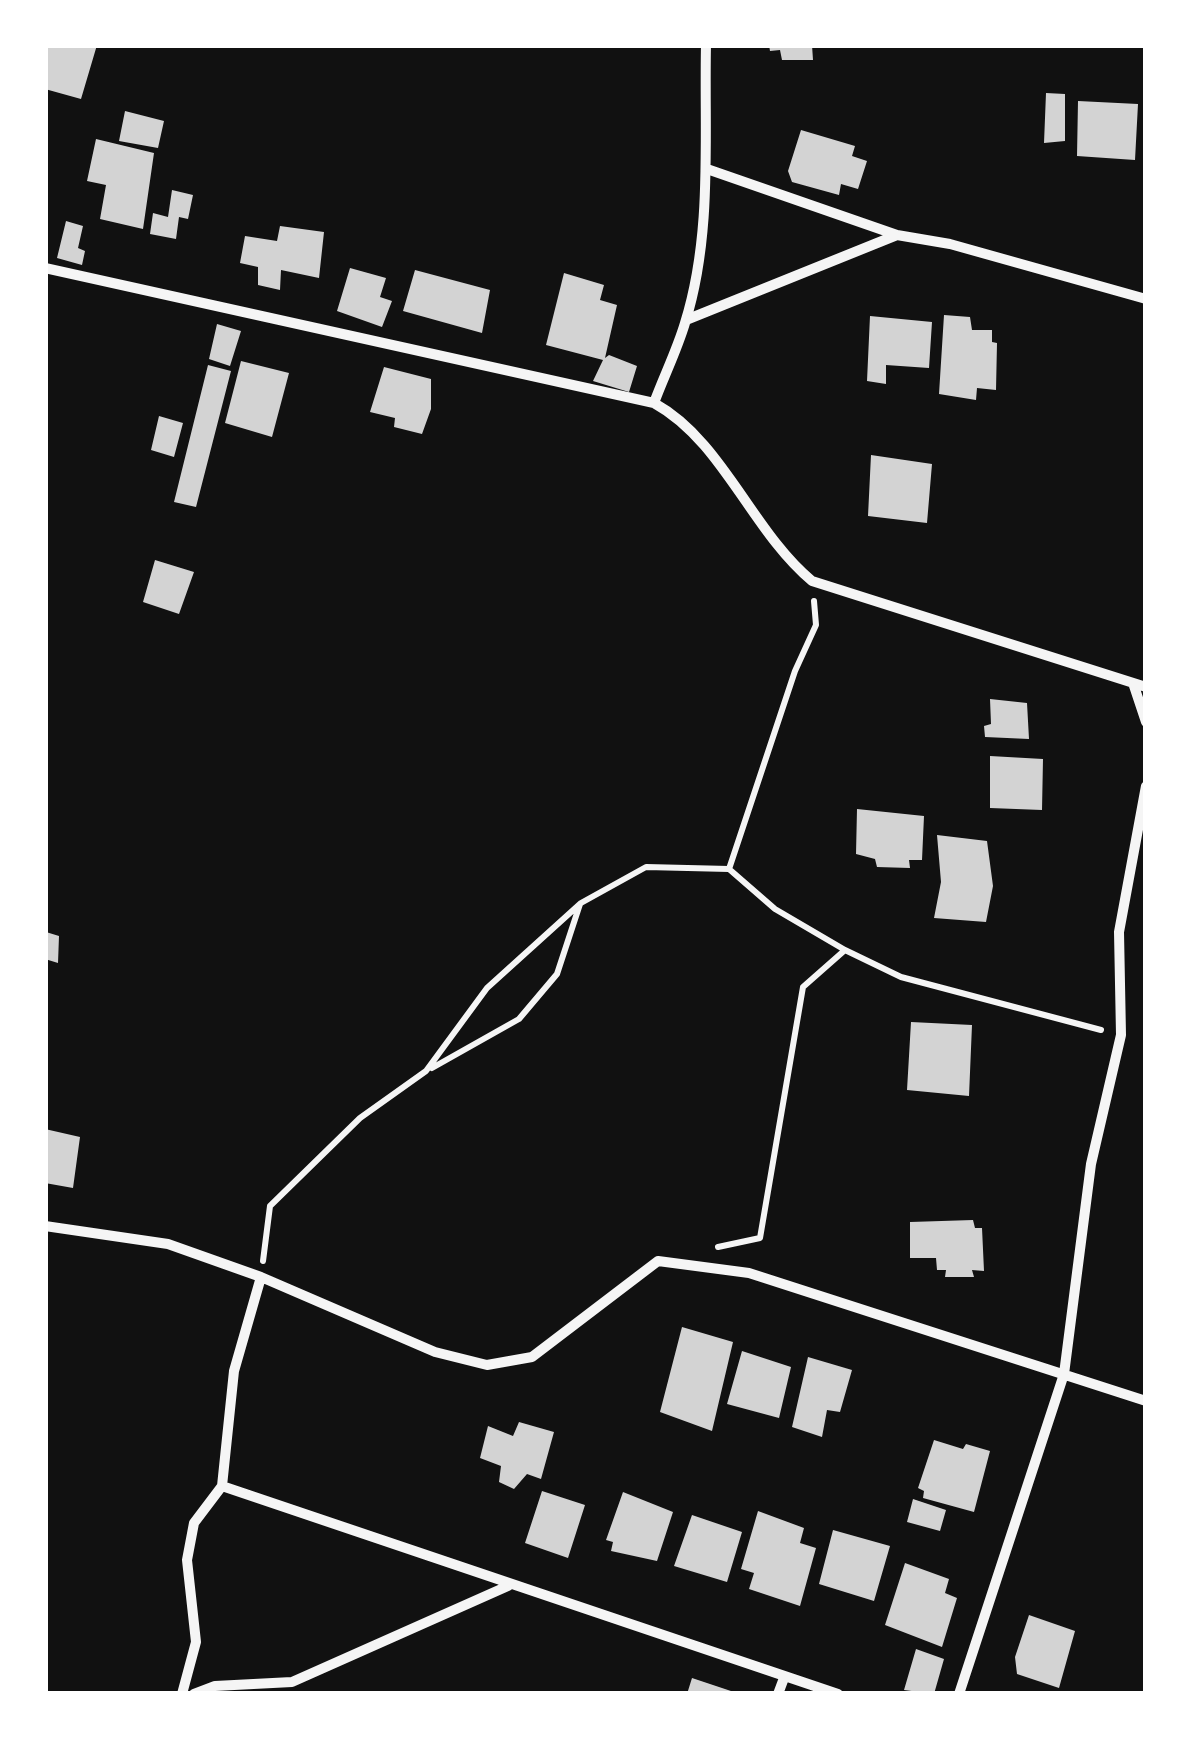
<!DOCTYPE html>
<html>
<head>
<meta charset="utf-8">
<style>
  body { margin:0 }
  #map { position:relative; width:1191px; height:1739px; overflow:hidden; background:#111; font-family:"Noto Sans",sans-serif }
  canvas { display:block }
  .frame { position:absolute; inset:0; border:48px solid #fff; pointer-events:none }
</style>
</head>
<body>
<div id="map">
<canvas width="1191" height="1739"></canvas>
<div class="frame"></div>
</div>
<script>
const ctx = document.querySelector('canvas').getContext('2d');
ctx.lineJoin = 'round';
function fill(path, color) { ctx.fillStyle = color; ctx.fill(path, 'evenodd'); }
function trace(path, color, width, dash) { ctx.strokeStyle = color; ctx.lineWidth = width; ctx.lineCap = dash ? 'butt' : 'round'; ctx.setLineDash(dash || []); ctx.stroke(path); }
fill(new Path2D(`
  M45 45H97L81 99 45 89Z
  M769 45H812L813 60H782L780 50 770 51Z
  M1046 93 1065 94V141L1044 143Z
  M1078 101 1138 104 1135 160 1077 156Z
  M125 111 164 121 158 148 119 141Z
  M801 130 855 146 852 156 867 161 858 189 841 184 839 195 792 182 788 171Z
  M96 139 154 153 143 229 100 219 106 185 87 181Z
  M172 190 193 195 188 219 179 217 176 239 150 234 153 213 168 217Z
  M66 221 83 226 78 248 85 251 82 265 57 258Z
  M280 226 324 232 319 278 281 270 280 290 258 285V267L240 263 245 236 277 241Z
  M350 268 386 278 380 297 392 301 382 327 337 311Z
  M415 270 490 290 482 333 403 311Z
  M564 273 604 285 600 300 617 305 605 358 609 355 637 366 629 392 593 381 603 360 546 345Z
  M944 315 970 317 972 330H992V342L997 343 996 390 977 388 976 400 939 394Z
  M870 316 932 322 929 368 886 365V384L867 381Z
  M217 324 241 331 230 366 209 359Z
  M241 361 289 373 272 437 225 423Z
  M208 365 231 371 196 507 174 502Z
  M384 367 431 379V409L422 434 394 427 395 418 370 412Z
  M159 416 183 423 174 457 151 450Z
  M871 455 932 464 927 523 868 516Z
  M155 560 194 572 179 614 143 602Z
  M990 699 1027 703 1029 739 985 737 984 726 991 724Z
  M990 756 1043 759 1042 810 990 808Z
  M857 809 924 816 922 860H909L910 868 877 867 875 859 856 854Z
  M937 835 987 841 993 886 986 922 934 918 941 882Z
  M46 932 59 936 58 963 45 959Z
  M911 1022 972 1025 969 1096 907 1090Z
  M45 1129 80 1137 73 1188 45 1183Z
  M973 1220 975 1228H982L984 1271 972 1270 974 1277H945L946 1270H937L936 1258H910V1222Z
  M682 1327 733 1342 712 1431 660 1412Z
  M742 1351 791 1367 779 1418 727 1404Z
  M808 1357 852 1370 840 1412 827 1410 822 1437 792 1427Z
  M519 1422 554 1432 541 1479 527 1474 514 1489 499 1482 501 1466 480 1458 488 1426 513 1436Z
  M934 1440 963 1449 966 1444 990 1451 974 1512 923 1498 924 1491 918 1488Z
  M542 1491 585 1505 568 1558 525 1543Z
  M623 1492 673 1512 657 1561 611 1551 613 1542 606 1540Z
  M913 1499 946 1510 940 1531 907 1522Z
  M758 1511 804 1528 800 1543 816 1548 800 1606 749 1589 754 1573 741 1569Z
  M692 1515 742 1532 727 1582 674 1566Z
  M833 1530 890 1546 874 1601 819 1584Z
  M905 1563 949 1579 945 1593 957 1598 942 1647 885 1625Z
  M1029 1615 1075 1631 1059 1688 1017 1674 1015 1657Z
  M916 1649 944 1659 934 1694 904 1690Z
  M692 1678 737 1693V1694H687Z`), '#d3d3d3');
trace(new Path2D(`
  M729 869 795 671 816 625 814 601
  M432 1068 519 1019 557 974 580 904
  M718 1247 760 1238 803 987 845 950 901 977 1101 1030
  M263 1261 270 1206 360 1118 426 1071 487 988 581 903 646 867 729 869 775 909 845 950`), '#f5f5f5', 6);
trace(new Path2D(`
  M707 169 897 235 950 244 1146 299
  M45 268 654 403C723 441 751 530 812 581L1146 687
  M686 320 897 235
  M654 403C664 376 677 350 685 323 713 234 704 136 706 45
  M1133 683 1146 722
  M45 1226 168 1244 261 1277 435 1352 487 1365 532 1357 658 1261 749 1273 1146 1401
  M222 1486 838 1694
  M182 1694 196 1642 187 1560 194 1523 222 1486 234 1371 261 1277
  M194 1694 215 1686 292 1682 508 1586
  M778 1694 784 1678
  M959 1694 1064 1374 1091 1164 1121 1035 1119 932 1146 786`), '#f5f5f5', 10);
</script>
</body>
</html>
